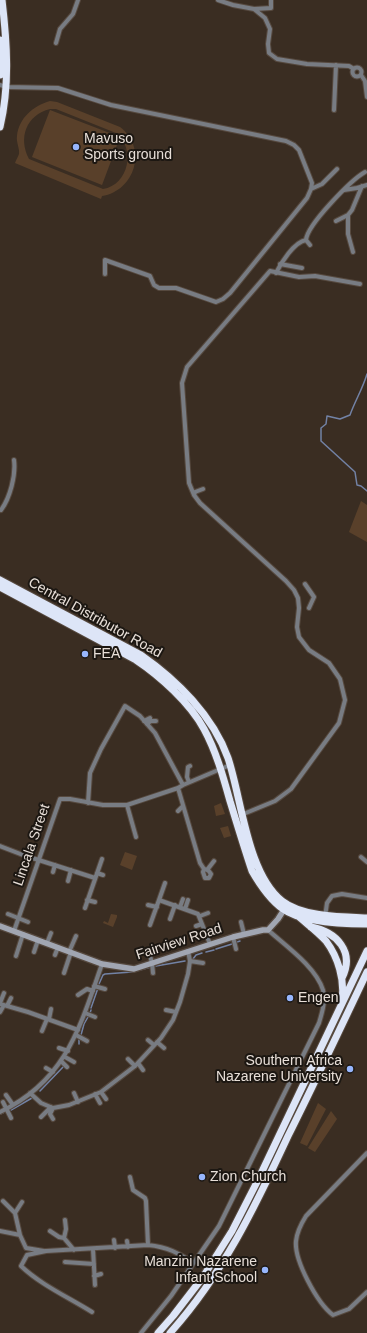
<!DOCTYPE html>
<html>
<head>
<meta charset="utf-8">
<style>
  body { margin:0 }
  canvas { display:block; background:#3a2d22 }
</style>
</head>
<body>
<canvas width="367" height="1333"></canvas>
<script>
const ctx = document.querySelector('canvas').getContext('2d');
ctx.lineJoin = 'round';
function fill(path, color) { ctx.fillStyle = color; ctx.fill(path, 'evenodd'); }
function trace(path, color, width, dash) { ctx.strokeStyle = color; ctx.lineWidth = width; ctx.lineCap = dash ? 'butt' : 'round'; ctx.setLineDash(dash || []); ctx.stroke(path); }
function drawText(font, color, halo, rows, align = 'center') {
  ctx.font = font + ' Arial,sans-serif'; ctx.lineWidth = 4; ctx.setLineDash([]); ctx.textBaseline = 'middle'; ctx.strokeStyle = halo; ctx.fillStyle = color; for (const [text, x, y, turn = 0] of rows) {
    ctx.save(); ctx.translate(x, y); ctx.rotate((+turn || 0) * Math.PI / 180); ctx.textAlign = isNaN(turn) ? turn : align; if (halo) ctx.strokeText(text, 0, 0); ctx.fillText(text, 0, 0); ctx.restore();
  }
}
fill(new Path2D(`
  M50 101 57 102 120 127C148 148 135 191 102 196L101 199 15 163C16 160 18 157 19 154 20 149 16 142 17 136 19 118 33 106 50 101ZM50 109H56L116 133C136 148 129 185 103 189L29 159C18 138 26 115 50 109Z
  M50 110 120 137 102 185 32 157Z
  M361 501 367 505V542L349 532Z
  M221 803 225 814 216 816 214 806Z
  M228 826 231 836 224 838 220 828Z
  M125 852 137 856 132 870 120 865Z
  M111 914 117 915V917L113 927 103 923 104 921 108 923Z
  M318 1103 326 1109 307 1146 300 1143Z
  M331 1111 337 1119 315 1152 308 1148Z`), '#59402a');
trace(new Path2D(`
  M367 374C363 388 355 401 350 415L340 419 327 416 326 424 321 428V441L355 472 357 485 361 486 367 491
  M237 942 240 941
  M216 949 232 944
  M206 952 214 950
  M193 959 196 955 202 953
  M156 966 185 961
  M99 984 103 975 105 974 132 972 151 967
  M91 1008 98 988
  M90 1013 91 1010
  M81 1035 84 1024 88 1017
  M79 1044V1039
  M40 1091 64 1066
  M11 1110 32 1098
  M0 1114 7 1111`), '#7282a5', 1.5);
const street = new Path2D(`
  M218 0 233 5 254 9 265 18 270 29 268 44 269 53 277 59 307 64 349 66 354 69
  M254 9 271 8V0
  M56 43 60 29 73 14 78 0
  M352.5 72a4.5 4.5 0 1 1 9 0a4.5 4.5 0 1 1-9 0Z
  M361 75 365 81 367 97
  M0 85 6 87 58 88 111 105 286 141 294 145 299 150 312 183 311 189 307 198 230 293 223 299 216 302 176 288H159L154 285 150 276 105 260V274
  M334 110 336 65
  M311 189 322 184 337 169
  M344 190 357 188 367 185
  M348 215V234L353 252
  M336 221 348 215 352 210 362 186
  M306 240C307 225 351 180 365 172
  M280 264 302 268
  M276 273C281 263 294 242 306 240L310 245
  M194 495 195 492 203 489
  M1 510C10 498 16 475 14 460
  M305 584 314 597 309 608
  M144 721 150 718
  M147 724 151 721H156
  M189 782 187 777 188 767 190 766
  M178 788 200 863 204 869
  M88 803 90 773 101 749 125 706 140 716 155 733 183 785
  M127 805 136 837
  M178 811 183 806
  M241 815 275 801 291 789 339 723 345 700 340 679 329 663 309 650 299 637 297 627 299 608 298 598 294 590 286 581 200 503 194 495 189 483 182 383 187 367 270 271 299 277 315 276 360 284
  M0 846 23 855 95 878
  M361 857 367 862
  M204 869 208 870 211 874 209 878H205L203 872Z
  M207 870 214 861
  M53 872 55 865
  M97 873 103 875
  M68 881 71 870
  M87 900 95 902
  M159 900 165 883
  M148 905 157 907
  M180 907 183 899
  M85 908 102 859
  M185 909 188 900
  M8 914 28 922
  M200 916 208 913
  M325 917 327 903 332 896 342 894 367 898
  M170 919 175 905
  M241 922 244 934
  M150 925 159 900 198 914 210 944
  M196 926 202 924
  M14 931 60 799H70L103 805H127L178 788 183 785 230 765
  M233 937 236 949
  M47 943 51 933
  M34 952 38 940
  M69 952 76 936
  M149 952 152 963 153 973
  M55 955 58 947
  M16 956 23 934
  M190 961 203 963
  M64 973 71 952
  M94 986 105 989
  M78 995 87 989 93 991
  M0 1003 4 993
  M0 1004 28 1012 78 1030
  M7 1006 11 998
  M166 1010 176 1012
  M0 1012 4 1005
  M85 1013 95 1017
  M49 1019 51 1009
  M42 1031 47 1019
  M76 1035 87 1041
  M148 1040 154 1045
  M157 1042 164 1048
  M59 1048 68 1051
  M65 1057 74 1062
  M128 1059 135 1066
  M61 1061 67 1067
  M138 1063 143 1070
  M46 1068 53 1072
  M101 1092 106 1099
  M30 1093 41 1103 53 1108 69 1105 101 1092 135 1066 161 1038 173 1020 180 1002 188 974 190 961 188 951
  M74 1093 78 1102
  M95 1094 100 1103
  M6 1095 13 1105
  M3 1102 11 1118
  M0 1112C66 1081 80 1027 102 964
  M41 1117 51 1107
  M53 1119 50 1114 53 1108
  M367 1153 306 1216C301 1224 297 1231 296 1241 294 1260 317 1303 333 1315L349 1309 367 1292
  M130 1177 133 1190 145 1198 146 1201 148 1245
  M3 1201 15 1213 20 1235
  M15 1213 22 1202
  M0 1231 20 1235 26 1248 44 1251
  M50 1231 59 1237 64 1238 74 1250
  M64 1238 66 1229 65 1220
  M114 1240 115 1248
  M127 1241 128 1247
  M93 1249 95 1285
  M65 1262 94 1264
  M94 1276 101 1274
  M92 1312C68 1297 41 1285 21 1266L27 1255 46 1251 148 1245C168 1247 178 1253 194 1263
  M141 1333 171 1296 219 1226 319 1023C322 1013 326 1000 323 990 316 967 286 946 268 930`);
const secondary = new Path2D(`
  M0 926 102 964 134 969 233 937 263 930H268L278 919 285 908`);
const highway = new Path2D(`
  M0 40V75
  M0 127C10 85 7 43 2 0
  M0 580 141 655C177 680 213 716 228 758 242 800 247 873 282 901 302 917 342 917 367 918
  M0 587 136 660C160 676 190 703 204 729 216 751 223 776 230 801 237 824 244 847 252 871 260 885 269 899 283 909 302 923 343 924 367 924
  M298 916C307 924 318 932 326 941 338 957 345 980 342 1000
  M311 927C337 932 355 952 342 978
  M158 1333 173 1316 203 1277 232 1231 257 1182 367 951
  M170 1333C223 1274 255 1207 288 1136 315 1082 341 1027 367 972`);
trace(street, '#56493f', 6);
trace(secondary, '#56493f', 8);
trace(highway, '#56493f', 9);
trace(street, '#787c83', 4);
trace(secondary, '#a1a6b2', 5.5);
trace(highway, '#dde5f7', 7);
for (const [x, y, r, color] of [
  [76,147,4,"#97b6fd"],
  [85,654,4,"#97b6fd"],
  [290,998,4,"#97b6fd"],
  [350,1069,4,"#97b6fd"],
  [202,1177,4,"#97b6fd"],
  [265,1270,4,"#97b6fd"]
]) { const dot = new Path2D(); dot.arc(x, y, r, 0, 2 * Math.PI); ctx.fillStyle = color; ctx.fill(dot); trace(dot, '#1c1712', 1.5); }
drawText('14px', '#e8dfd8', '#1c1712', [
  ["Mavuso",84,139],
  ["Sports ground",84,155],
  ["FEA",93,654],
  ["Engen",298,998],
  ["Southern Africa",342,1061,"right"],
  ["Nazarene University",342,1077,"right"],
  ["Zion Church",210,1177],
  ["Manzini Nazarene",257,1262,"right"],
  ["Infant School",257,1278,"right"]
], 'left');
drawText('14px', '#e8dfd8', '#1c1712', [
  ["Central Distributor Road",95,618,29],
  ["Lincala Street",32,845,-71],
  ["Fairview Road",179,942,-18]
]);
</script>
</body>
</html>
